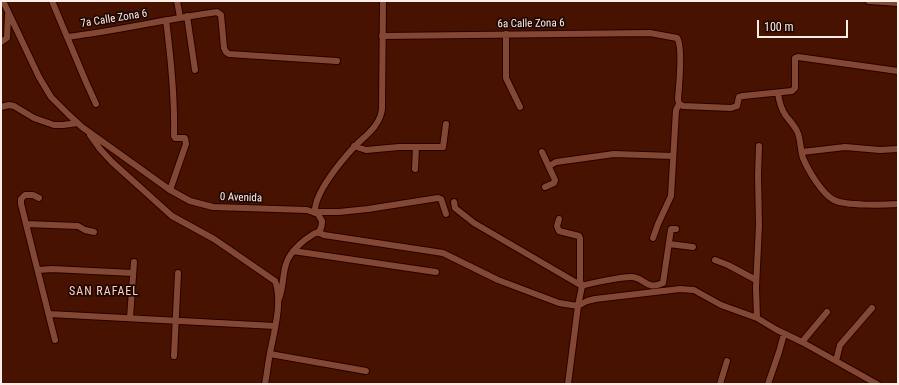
<!DOCTYPE html>
<html>
<head>
<meta charset="utf-8">
<style>
  body { margin:0 }
  #map { position:relative; width:899px; height:385px; overflow:hidden; background:#481200; font-family:"Roboto Condensed",sans-serif }
  canvas { display:block }
  .frame { position:absolute; inset:0; border:2px solid #fcede8; pointer-events:none }
  .scale { position:absolute; left:757px; top:20px; width:91px; height:18px; box-sizing:border-box; border:2px solid #fcede8; border-top:0; padding-left:5px; font-size:12px; line-height:14px; white-space:nowrap; color:#fcede8; -webkit-text-stroke:3px #1f0803; paint-order:stroke }
</style>
</head>
<body>
<div id="map">
<canvas width="899" height="385"></canvas>
<div class="frame"></div>
<div class="scale">100 m</div>
</div>
<script>
const ctx = document.querySelector('canvas').getContext('2d');
ctx.lineJoin = 'round';
function trace(path, color, width, dash) { ctx.strokeStyle = color; ctx.lineWidth = width; ctx.lineCap = dash ? 'butt' : 'round'; ctx.setLineDash(dash || []); ctx.stroke(path); }
function drawText(font, color, halo, rows, align = 'center') {
  ctx.font = font + ' "Roboto Condensed",sans-serif'; ctx.lineWidth = 3.5; ctx.setLineDash([]); ctx.textBaseline = 'middle'; ctx.strokeStyle = halo; ctx.fillStyle = color; for (const [text, x, y, turn = 0] of rows) {
    ctx.save(); ctx.translate(x, y); ctx.rotate((+turn || 0) * Math.PI / 180); ctx.textAlign = isNaN(turn) ? turn : align; if (halo) ctx.strokeText(text, 0, 0); ctx.fillText(text, 0, 0); ctx.restore();
  }
}
const minor = new Path2D(`
  M3 1 39 77 51 97 69 115 82 127 170 190 190 201 213 207 307 210 318 214 322 221C322 224 322 227 320 230 318 233 315 233 312 235 304 240 297 246 291 254 281 267 285 287 278 301
  M52 1 86 82 96 104
  M177 1 180 17
  M383 1 382 109C380 126 366 135 355 146 342 160 314 193 315 212H339L368 209 438 198 441 199 446 214
  M869 1 898 3
  M187 16 195 70
  M166 20C171 59 175 97 174 136L175 138H185L186 144 170 190
  M506 34V78L520 107
  M382 36 650 33 677 38C683 45 679 88 678 99L679 104 676 110 671 196 658 224 653 238
  M67 37C117 31 166 19 217 12L221 15 224 48 226 52 229 54 337 61
  M1 42 7 38 8 15
  M778 93C779 101 781 109 786 116 790 121 794 125 797 131 801 139 800 149 803 158 808 170 822 194 834 200 846 206 884 205 898 204
  M679 104 683 106 731 108 737 106 739 97 743 96 792 91 795 88V58L798 57 898 71
  M1 107 9 105 14 106 34 118 54 125H63L78 123
  M90 135 100 149 112 162 172 216 214 239 275 281C283 301 274 332 270 353 268 363 267 374 265 384
  M354 146 366 150 399 147H443L446 124
  M542 152 555 180 554 183 545 187
  M802 152 845 147 880 150 898 149
  M549 166 556 162 614 154 673 156
  M415 169 416 147
  M39 198 33 195H25L21 199V204L55 340
  M454 202 455 208 474 223 582 286C590 283 622 277 631 277 645 277 645 291 663 283L671 229H676
  M559 219 557 226 559 231 579 236 580 238V281L582 286 578 306 568 384
  M26 224 78 226 85 230 94 232
  M318 232 324 235 443 253 498 280 559 303 578 306 587 301 595 299 680 289 694 290 721 305 757 318 777 330 802 342 877 384
  M669 244 693 247
  M293 251 436 272
  M715 260 728 265 756 280
  M38 270 52 269 133 273
  M49 314 275 326
  M130 318 134 262
  M757 318 756 287 759 225 758 175 759 146
  M802 342 827 312
  M270 354 366 371
  M174 356 178 273
  M836 361 840 345 872 308
  M720 384 727 361
  M768 384 779 352 784 334`);
trace(minor, '#270100', 8);
trace(minor, '#834834', 6);
drawText('11px', '#fcede8', '#1f0803', [
  ["7a Calle Zona 6",114,19,-9],
  ["6a Calle Zona 6",531,24,-1],
  ["0 Avenida",241,198,2]
]);
ctx.letterSpacing = '1px';
drawText('12px', '#fcd2c3', '#1f0803', [
  ["SAN RAFAEL",104,292]
]);
ctx.letterSpacing = '0px';
</script>
</body>
</html>
